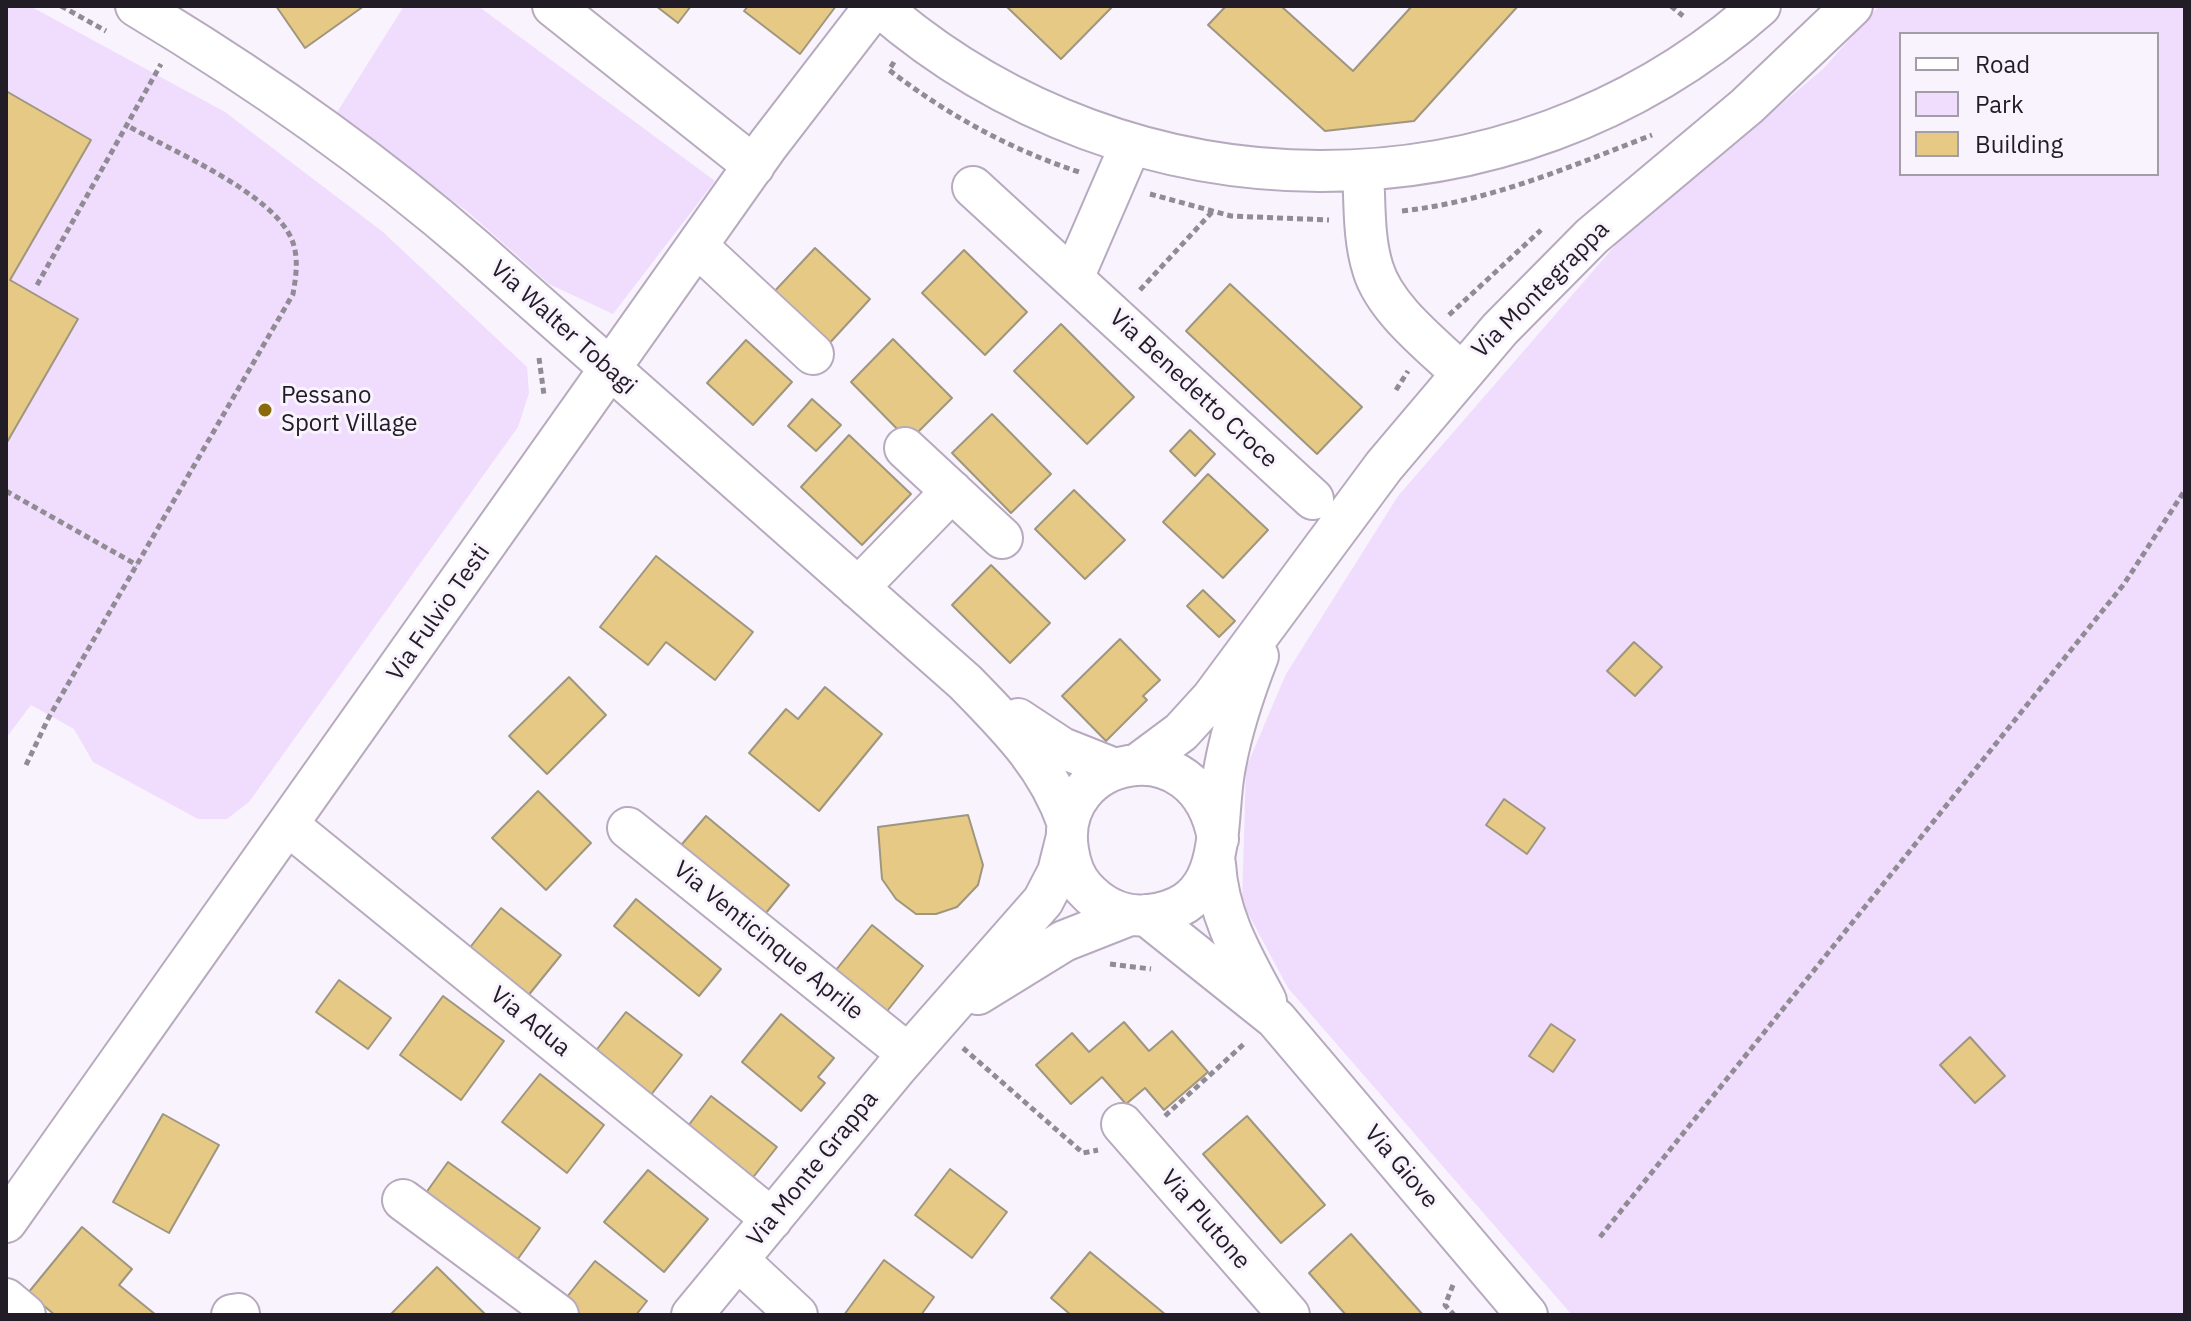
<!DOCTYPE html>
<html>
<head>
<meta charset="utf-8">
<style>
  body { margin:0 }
  #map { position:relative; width:2191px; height:1321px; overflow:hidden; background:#f9f3fd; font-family:"IBM Plex Sans",sans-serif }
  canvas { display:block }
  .frame { position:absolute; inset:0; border:8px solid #211c25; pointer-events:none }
  .legend { position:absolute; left:1899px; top:32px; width:260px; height:144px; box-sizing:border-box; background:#f9f3fd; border:2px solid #a39da7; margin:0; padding:10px 14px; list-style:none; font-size:24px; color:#211c25 }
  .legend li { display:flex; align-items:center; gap:16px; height:40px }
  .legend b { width:40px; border:2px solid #a39da7 }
</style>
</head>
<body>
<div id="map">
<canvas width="2191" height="1321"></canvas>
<div class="frame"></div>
<ul class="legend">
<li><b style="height:10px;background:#fff"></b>Road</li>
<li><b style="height:22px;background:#f0ddfd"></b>Park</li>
<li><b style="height:22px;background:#e5c984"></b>Building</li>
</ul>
</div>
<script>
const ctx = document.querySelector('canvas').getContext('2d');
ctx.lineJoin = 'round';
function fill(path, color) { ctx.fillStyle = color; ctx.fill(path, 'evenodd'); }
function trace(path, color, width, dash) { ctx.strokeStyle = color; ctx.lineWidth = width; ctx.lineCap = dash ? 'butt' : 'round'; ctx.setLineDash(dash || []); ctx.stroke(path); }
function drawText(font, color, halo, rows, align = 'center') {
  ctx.font = font + ' "IBM Plex Sans",sans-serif'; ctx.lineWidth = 6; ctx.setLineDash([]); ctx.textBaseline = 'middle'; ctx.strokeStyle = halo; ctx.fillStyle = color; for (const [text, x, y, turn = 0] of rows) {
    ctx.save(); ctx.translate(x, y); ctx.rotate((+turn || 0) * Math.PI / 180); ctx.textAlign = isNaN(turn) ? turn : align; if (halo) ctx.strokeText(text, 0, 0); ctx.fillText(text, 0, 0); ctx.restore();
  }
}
fill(new Path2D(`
  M6 6H30L225 112 383 232 527 367 529 393 518 427 249 802 227 819H198L93 762 74 729 31 705 6 738Z
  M404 6H478L715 181 613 314 549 284 468 212 336 114Z
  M1879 6H2185V1315H1572L1288 988 1242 902 1246 768 1286 674 1398 496 1619 241 1823 69ZM1901 34H2157V174H1901Z`), '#f0ddfd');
const building = new Path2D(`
  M276 6H364L305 48Z
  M656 6H691L678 23Z
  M748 6H836L800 54 744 11Z
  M1006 6H1113L1061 59Z
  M1226 6H1281L1353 71 1412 6H1518L1414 121 1325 131 1208 25Z
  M6 91 91 140 10 280 78 319 6 444Z
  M815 248 870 299 826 347 771 295Z
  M964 250 1027 312 985 355 922 293Z
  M1230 284 1362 407 1317 454 1186 331Z
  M1061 324 1134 397 1087 444 1014 371Z
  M893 339 952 398 909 441 851 382Z
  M746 340 792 382 753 425 707 383Z
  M812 399 841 425 816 451 788 426Z
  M992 414 1051 474 1011 513 952 453Z
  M1190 430 1215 454 1195 476 1170 451Z
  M849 435 911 494 862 545 801 487Z
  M1208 474 1268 530 1223 578 1163 522Z
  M1074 490 1125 540 1085 579 1035 529Z
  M656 556 753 632 715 680 666 642 648 665 600 627Z
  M991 565 1050 623 1010 663 952 605Z
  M1203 590 1235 621 1219 637 1187 606Z
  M1120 639 1160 680 1143 696 1147 700 1106 741 1062 696Z
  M1634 642 1662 667 1635 696 1607 671Z
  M569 677 606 715 547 774 509 736Z
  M825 687 882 734 819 811 749 753 786 709 798 719Z
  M538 791 591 843 546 890 492 838Z
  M1504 799 1545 828 1527 854 1486 825Z
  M968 815 983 865 978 885 957 907 936 914H916L896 899 882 879 878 827Z
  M706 816 789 885 761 919 677 850Z
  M636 899 721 969 699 996 614 926Z
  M501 908 561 955 527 997 468 950Z
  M872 925 923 966 884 1015 832 975Z
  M339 980 391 1018 368 1049 316 1012Z
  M443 996 504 1041 461 1100 400 1055Z
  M626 1012 682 1055 647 1100 591 1057Z
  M781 1014 834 1058 818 1077 825 1083 801 1111 742 1062Z
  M1124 1022 1149 1051 1172 1031 1208 1072 1164 1110 1145 1088 1126 1104 1102 1077 1071 1104 1036 1065 1072 1033 1089 1052Z
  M1551 1024 1575 1040 1553 1072 1529 1056Z
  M1970 1037 2005 1076 1975 1103 1940 1065Z
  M540 1074 604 1125 567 1173 502 1122Z
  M711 1096 777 1147 751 1180 685 1130Z
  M163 1114 219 1145 169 1233 113 1202Z
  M1247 1116 1325 1205 1281 1243 1203 1154Z
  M448 1162 540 1228 510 1270 418 1204Z
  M950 1169 1007 1212 972 1258 915 1215Z
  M648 1170 708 1219 664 1272 604 1222Z
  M82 1227 132 1269 119 1285 156 1315H55L28 1293Z
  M1351 1234 1423 1315H1346L1309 1273Z
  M1090 1252 1166 1315H1071L1051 1298Z
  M884 1260 934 1297 921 1315H844Z
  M595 1261 647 1301 636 1315H572L560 1306Z
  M437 1267 486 1315H390Z`);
fill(building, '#e5c984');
trace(building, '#9f967f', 2);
const minor = new Path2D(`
  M136 6C256 78 369 157 475 249L965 682C1008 726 1048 765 1068 824
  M553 6 754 166
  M879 6C1130 224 1509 228 1760 6
  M1363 170C1365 202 1363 238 1373 269 1385 309 1431 344 1460 372
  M973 187 1313 499
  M697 246 813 354
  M1073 278 1131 144
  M905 448 1002 538
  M858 588 952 491
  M1018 719 1062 748 1115 769
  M1138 764 1181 732 1212 698 1384 466 1500 329 1592 236 1747 106 1852 6
  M288 825 772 1219
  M628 828 908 1054
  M1218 839C1198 723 1053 756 1068 850 1070 864 1075 878 1084 888 1101 907 1123 918 1148 915 1232 906 1213 825 1225 766 1232 728 1244 692 1258 656
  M1215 864C1218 916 1242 956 1266 1001
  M1146 915 1276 1019 1527 1315
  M978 994 1064 941 1130 915
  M1122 1124 1289 1315
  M403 1200 558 1315
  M6 1222 768 145 875 6
  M738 1260 797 1315
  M6 1299 25 1315
  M232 1315 239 1314
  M692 1315 897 1067 1043 901 1058 872 1066 840`);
trace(minor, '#b7aabf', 44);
trace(new Path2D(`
  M61 6 106 31
  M1671 6 1683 16
  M894 62 889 70C948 115 1009 149 1079 172
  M1150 194 1231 216 1329 220
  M1402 211C1491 201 1569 167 1652 135
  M37 285 161 64
  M1140 290 1212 212
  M1449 315 1541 230
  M539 358 544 395
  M1396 390 1408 371
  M6 491 137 565
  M26 765 49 717 293 294C296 276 299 258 292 240 273 193 172 151 128 126
  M1110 964 1151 969
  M963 1048 1083 1153 1098 1150
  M1165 1116 1246 1042
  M1600 1237 2124 584 2185 490
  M1453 1285 1445 1305 1454 1315`), '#908b94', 5, [6, 4]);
trace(minor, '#fff', 40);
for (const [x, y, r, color] of [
  [265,410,8,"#8a6b0b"]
]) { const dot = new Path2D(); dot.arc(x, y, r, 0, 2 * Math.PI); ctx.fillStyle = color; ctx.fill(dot); trace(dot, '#f9f3fd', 3); }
drawText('24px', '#211c25', '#f9f3fd', [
  ["Via Montegrappa",1541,290,-45],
  ["Via Walter Tobagi",563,328,42],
  ["Via Benedetto Croce",1193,389,43],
  ["Via Fulvio Testi",439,613,-55],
  ["Via Venticinque Aprile",768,941,39],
  ["Via Adua",530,1022,39],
  ["Via Giove",1401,1167,50],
  ["Via Monte Grappa",813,1169,-51],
  ["Via Plutone",1205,1220,49]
]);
drawText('24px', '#211c25', '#f9f3fd', [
  ["Pessano",281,396],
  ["Sport Village",281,424]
], 'left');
</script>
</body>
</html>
